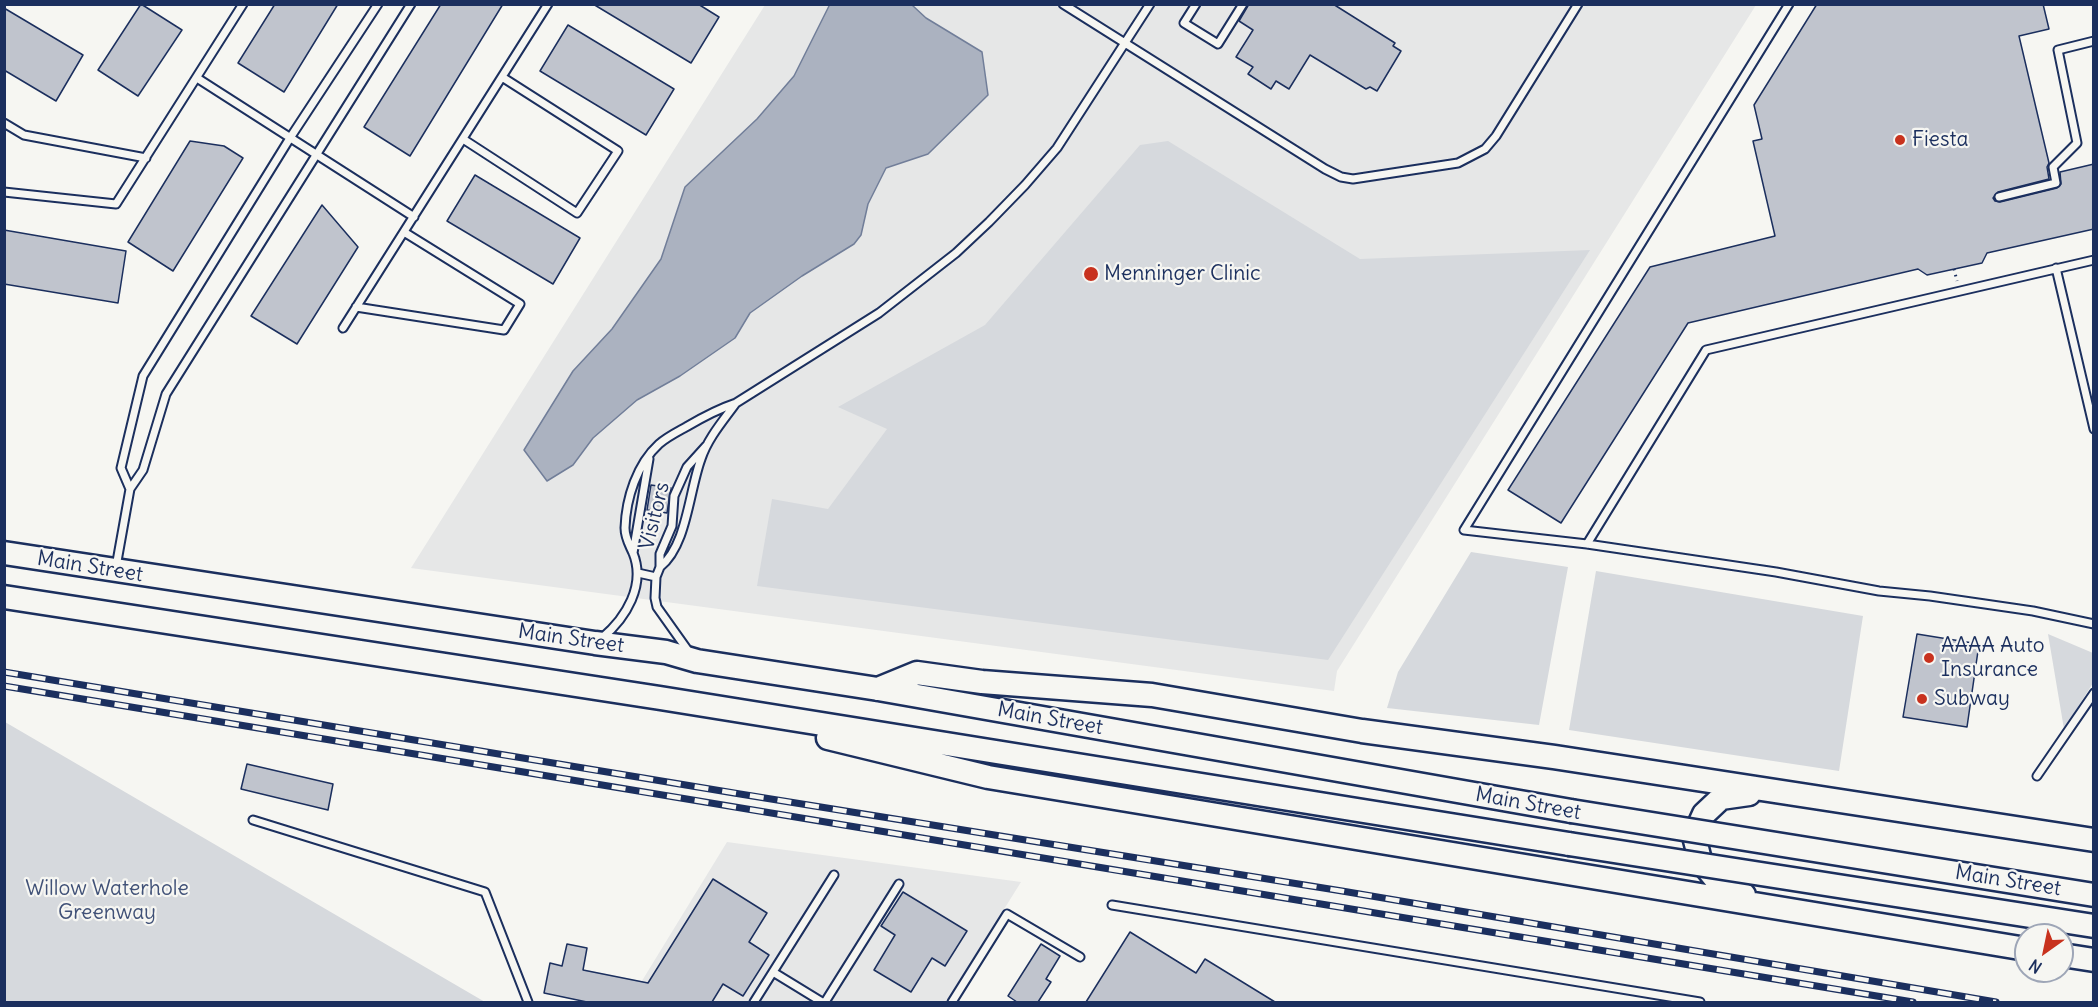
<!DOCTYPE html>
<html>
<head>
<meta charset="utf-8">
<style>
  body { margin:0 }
  #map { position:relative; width:2098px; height:1007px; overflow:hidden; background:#f6f6f2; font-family:Delius,sans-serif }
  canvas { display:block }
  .frame { position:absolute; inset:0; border:6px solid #1b2f5e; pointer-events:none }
  .north { position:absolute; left:2014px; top:923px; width:60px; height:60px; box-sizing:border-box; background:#f6f6f2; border:2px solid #9ea6b7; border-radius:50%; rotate:213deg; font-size:16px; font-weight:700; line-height:24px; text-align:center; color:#1b2f5e }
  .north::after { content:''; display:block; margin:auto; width:21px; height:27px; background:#c8321e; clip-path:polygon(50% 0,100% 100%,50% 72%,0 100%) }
</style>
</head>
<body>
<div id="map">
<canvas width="2098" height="1007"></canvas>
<div class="frame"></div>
<div class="north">N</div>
</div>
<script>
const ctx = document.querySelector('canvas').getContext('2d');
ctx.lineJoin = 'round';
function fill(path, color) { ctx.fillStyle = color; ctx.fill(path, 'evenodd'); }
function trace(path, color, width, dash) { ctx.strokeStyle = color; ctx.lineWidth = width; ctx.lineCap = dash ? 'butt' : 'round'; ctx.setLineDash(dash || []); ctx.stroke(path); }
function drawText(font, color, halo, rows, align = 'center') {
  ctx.font = font + ' Delius,sans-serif'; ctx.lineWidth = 4.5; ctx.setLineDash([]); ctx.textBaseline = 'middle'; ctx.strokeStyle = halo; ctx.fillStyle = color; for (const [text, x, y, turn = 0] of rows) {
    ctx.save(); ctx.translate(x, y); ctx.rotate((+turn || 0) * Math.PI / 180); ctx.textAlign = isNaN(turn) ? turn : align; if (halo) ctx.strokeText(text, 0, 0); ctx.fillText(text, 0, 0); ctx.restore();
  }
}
fill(new Path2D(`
  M765 5H1756L1337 671 1334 691 411 568Z
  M727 842 1021 882 946 1002H629Z`), '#e6e7e7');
fill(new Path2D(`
  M1168 141 1360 259 1590 250 1328 660 757 586 772 499 828 509 887 429 838 407 985 325 1140 145Z
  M1471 552 1568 567 1539 725 1387 708 1398 672Z
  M1596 571 1863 616 1839 771 1569 730Z
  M2048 634 2093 653V683L2064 729Z
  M5 722 485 1002H5Z`), '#d6d9dd');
const water = new Path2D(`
  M830 4 912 5 926 18 982 52 988 95 928 154 886 168 868 204 861 235 854 244 802 276 750 313 735 338 680 376 637 400 593 438 573 465 547 481 524 450 573 371 612 329 661 259 685 187 757 119 794 76Z`);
fill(water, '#abb2c0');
trace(water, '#717e99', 1.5);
const building = new Path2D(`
  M141 4 182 30 138 96 98 70Z
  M275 4H338L284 92 238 63Z
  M441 4H503L410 156 364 127Z
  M593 4H698L719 17 691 63Z
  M1249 4H1333L1395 43 1393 46 1401 51 1377 91 1370 87 1366 89 1310 55 1289 89 1276 81 1271 89 1248 74 1253 67 1236 57 1253 30 1239 21Z
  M1817 4H2043L2049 29 2019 36 2049 163 2047 167 2049 179 1998 192 1993 198 1995 201 2000 202 2057 188 2061 184 2060 172 2094 164V229L1987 253 1982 263 1927 275 1918 269 1688 323 1561 523 1508 490 1650 267 1775 236 1753 141 1762 139 1754 105Z
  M4 8 83 55 56 101 4 70Z
  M568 25 674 89 646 135 540 71Z
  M190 141 224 146 243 158 173 271 128 242Z
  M475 175 580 238 553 284 447 221Z
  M322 205 358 247 297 344 251 316Z
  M4 230 126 251 118 303 4 284Z
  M651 485 671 488 667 513 647 510Z
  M1917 634 1979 644 1967 727 1903 717Z
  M247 764 333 784 328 810 241 789Z
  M713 879 767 913 749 942 769 955 743 996 723 984 712 1002H587L544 993 550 963 562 966 567 944 587 948 583 970 648 983Z
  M903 892 967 931 945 966 932 958 911 992 874 970 895 935 881 926Z
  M1130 932 1196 973 1205 959 1275 1002H1086Z
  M1041 944 1060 956 1046 979 1051 982 1038 1002H1017L1008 996Z`);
fill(building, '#c0c4cd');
trace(building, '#1b2f5e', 1.5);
const service = new Path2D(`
  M1063 4 1325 169 1341 177 1353 179 1458 163 1485 149 1496 136 1578 4
  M1196 4 1184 23 1218 44 1243 4
  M1789 4 1464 530 1587 544 1776 572 1879 591 1930 596 2033 611 2094 624
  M197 78 414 217
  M4 123 24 135 146 158
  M463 139 577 213 618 151 502 77
  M4 192 116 204 243 4
  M1999 197 2056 183 2053 167 2077 143 2058 50 2094 41
  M2056 268 2094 429
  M356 307 504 330 520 304 404 232
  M343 328 548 4
  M130 489 121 468 143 376 290 138 378 4
  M1587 544 1706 350 2094 260
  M633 553 649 459
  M116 567 130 489 143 470 166 394 411 4
  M660 567C687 546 689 491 701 459 708 438 723 421 736 403
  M638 573 656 577
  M602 638C626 618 646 585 633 553 629 544 625 538 625 528 626 498 637 464 659 444 667 437 677 432 686 427 703 417 718 409 736 403L879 313 956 253 989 222 1025 185 1057 148 1150 4
  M689 652 657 607 655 598 656 577 660 567V554L672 526 674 496 687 467 706 446
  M2037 776 2094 693
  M253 820 485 892 528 1002
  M1112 905 1700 1002
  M773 972 822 1002
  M754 1002 834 875
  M825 1002 899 884
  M952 1002 1007 914 1080 957`);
const trunk = new Path2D(`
  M4 553 595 643 666 652 697 661 878 689 1571 811
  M4 597 660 698 1569 844
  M878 689 917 673 982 682 1152 695 1362 731 1554 757 2094 840
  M828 738 988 777 2026 949
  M1744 895 1723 888 1700 860 1694 836 1704 814 1721 798 1749 794
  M2062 955 2094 960`);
trace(service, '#1b2f5e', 11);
trace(trunk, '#1b2f5e', 27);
trace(new Path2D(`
  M1954 269 1957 281`), '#1b2f5e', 3, [1.5, 4.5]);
trace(service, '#f6f6f2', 7);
trace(trunk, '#f6f6f2', 22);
const rail = new Path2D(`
  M4 672 740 794 1342 891 1996 1002
  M4 686 1913 1002`);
trace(rail, '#1b2f5e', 7);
trace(rail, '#f6f6f2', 4.5, [14]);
const trunkBridge = new Path2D(`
  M1571 811 2094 895
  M1569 844 2094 926`);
trace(trunkBridge, '#1b2f5e', 27, []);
trace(trunkBridge, '#f6f6f2', 22);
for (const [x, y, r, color] of [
  [1900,140,6,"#c8321e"],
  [1091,274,8,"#c8321e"],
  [1929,658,6,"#c8321e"],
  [1922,699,6,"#c8321e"]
]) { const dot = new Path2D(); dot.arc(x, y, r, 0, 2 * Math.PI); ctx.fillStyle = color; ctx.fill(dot); trace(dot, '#f6f6f2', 2); }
drawText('21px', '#1b2f5e', '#f6f6f2', [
  ["Fiesta",1912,140],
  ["Menninger Clinic",1104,274],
  ["AAAA Auto",1941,646],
  ["Insurance",1941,670],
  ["Subway",1934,699]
], 'left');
drawText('21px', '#1b2f5e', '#f6f6f2', [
  ["Visitors",655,516,-76],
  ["Main Street",90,567,9],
  ["Main Street",571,639,8],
  ["Main Street",1050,719,10],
  ["Main Street",1528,804,10],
  ["Main Street",2008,881,9]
]);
drawText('21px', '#405177', '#f6f6f2', [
  ["Willow Waterhole",107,889],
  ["Greenway",107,913]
]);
</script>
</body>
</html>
